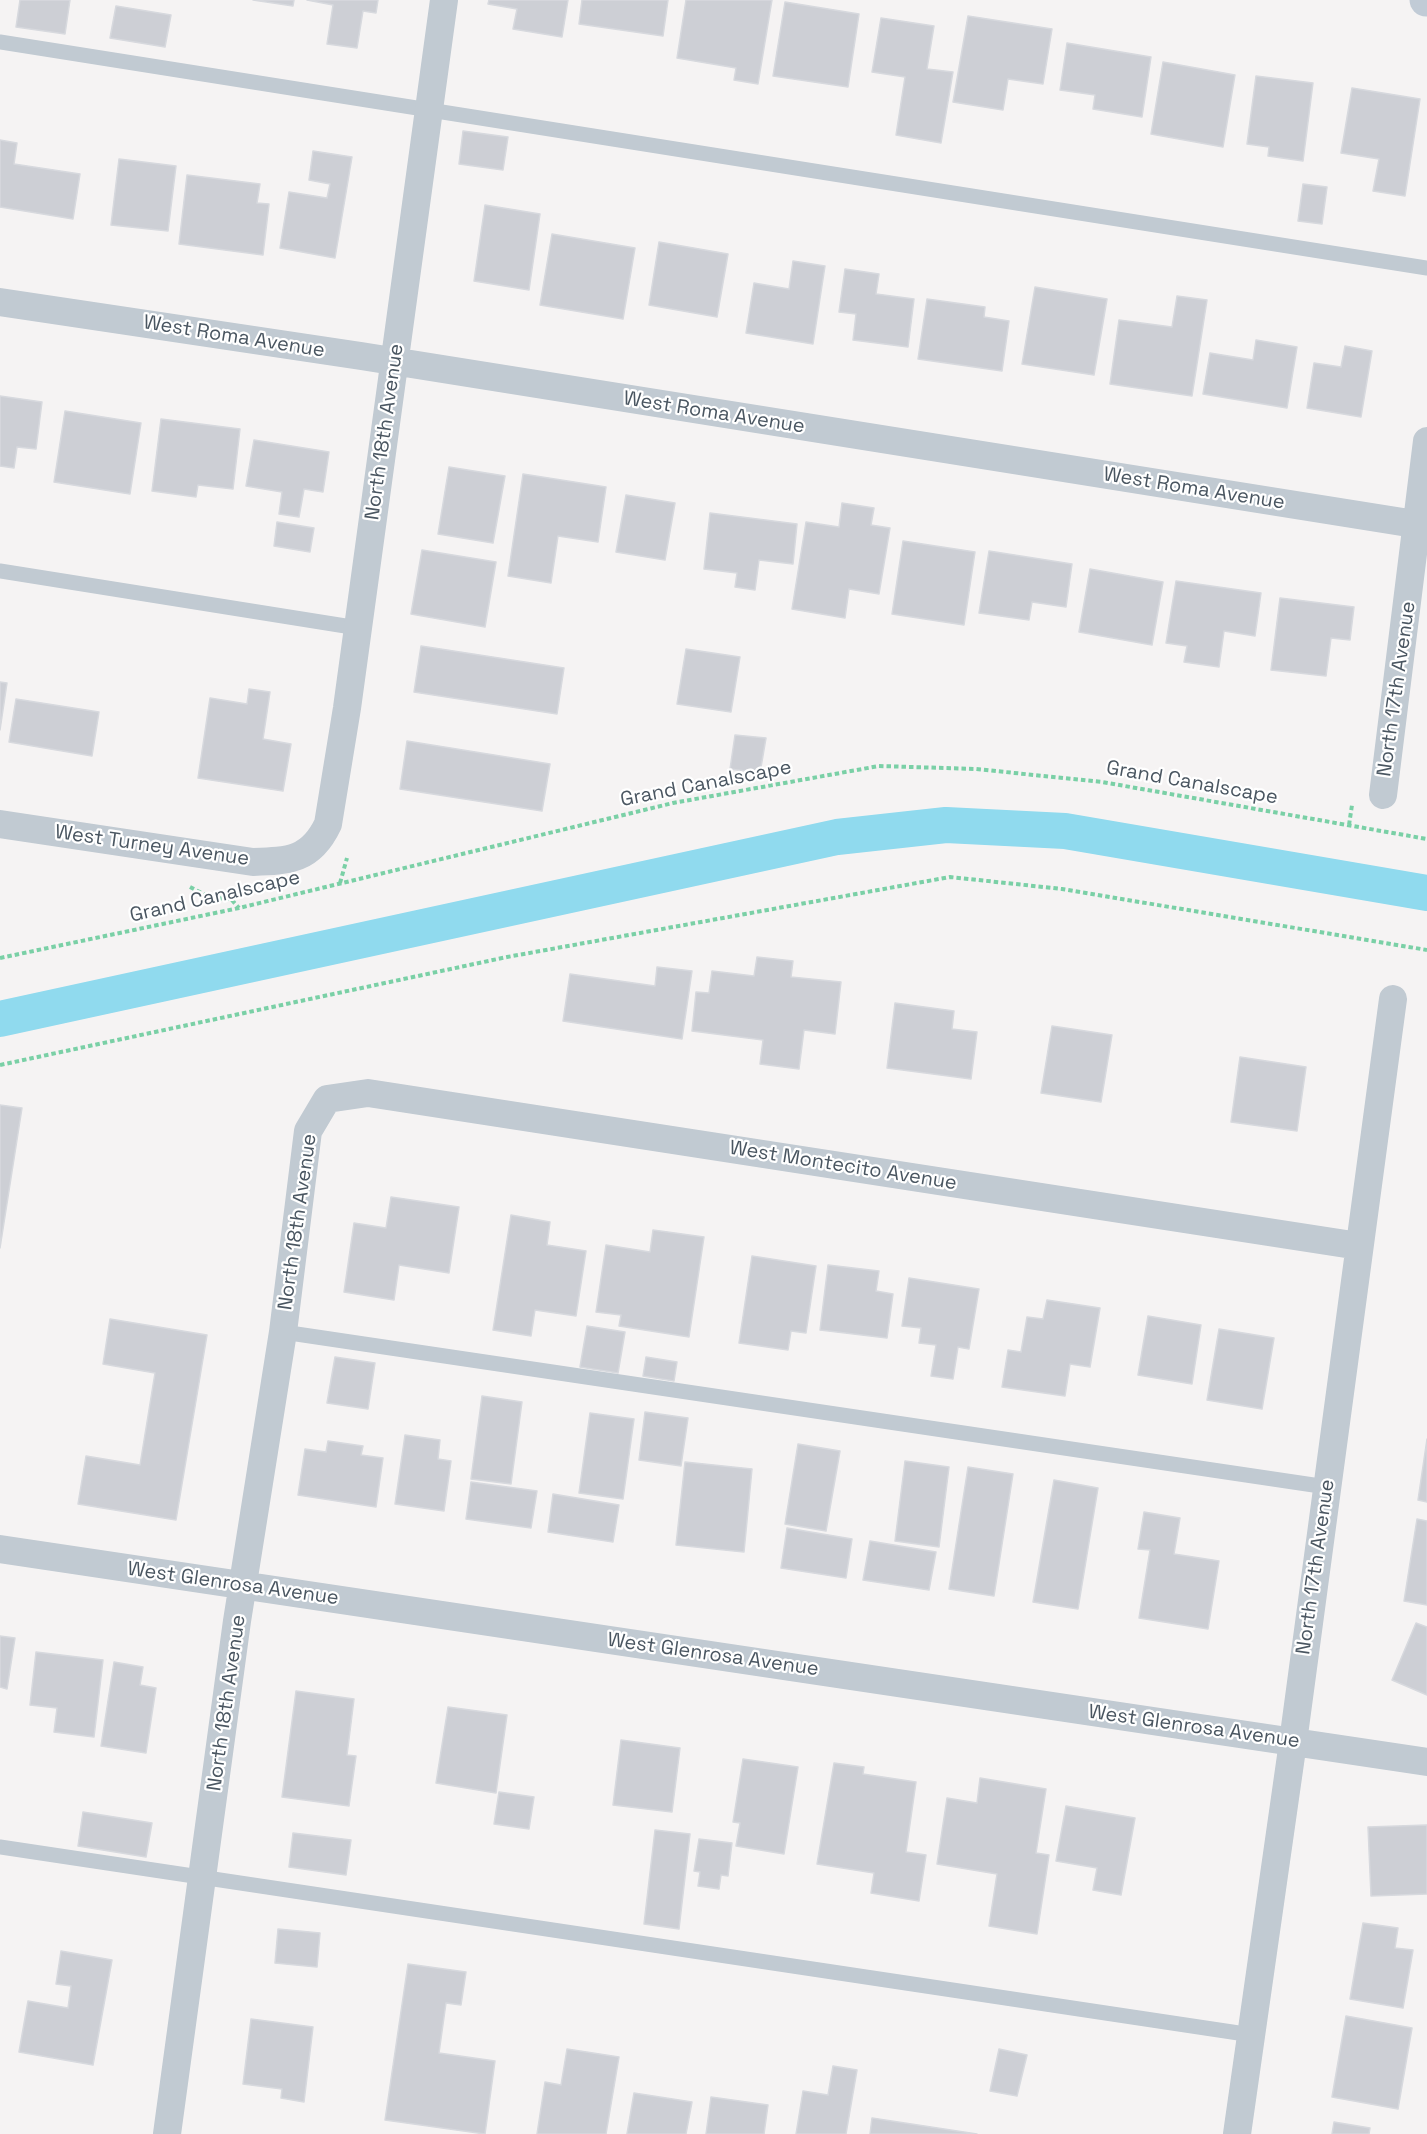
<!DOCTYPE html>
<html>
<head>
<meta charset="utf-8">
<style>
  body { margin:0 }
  canvas { display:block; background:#f5f3f3 }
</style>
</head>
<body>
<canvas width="1427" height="2134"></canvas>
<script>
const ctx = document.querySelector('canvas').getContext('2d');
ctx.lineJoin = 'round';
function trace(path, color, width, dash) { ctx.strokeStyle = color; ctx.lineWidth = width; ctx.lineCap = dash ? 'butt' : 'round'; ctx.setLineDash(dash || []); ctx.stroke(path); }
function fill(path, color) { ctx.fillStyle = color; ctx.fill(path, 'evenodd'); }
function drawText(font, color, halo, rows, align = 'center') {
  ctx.font = font + ' "Space Grotesk",sans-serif'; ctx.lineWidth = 4.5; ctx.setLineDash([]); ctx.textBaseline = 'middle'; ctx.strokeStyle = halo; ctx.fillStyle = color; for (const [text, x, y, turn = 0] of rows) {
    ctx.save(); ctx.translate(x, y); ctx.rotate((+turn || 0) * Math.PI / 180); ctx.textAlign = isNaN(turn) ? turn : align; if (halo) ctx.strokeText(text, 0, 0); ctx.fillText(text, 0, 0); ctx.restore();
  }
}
trace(new Path2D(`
  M0 1019 837 837 946 825 1065 831 1427 893`), '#90daee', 36);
const building = new Path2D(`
  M20 0H70L65 34 16 27Z
  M253 0H294L293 6Z
  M307 0H378L376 13 363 11 357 48 327 44 333 5Z
  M489 0H568L562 37 513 29 517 9 488 4Z
  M582 0H668L663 36 579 24Z
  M686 0H772L758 84 734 80 736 68 677 58Z
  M785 2 859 14 848 87 773 76Z
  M116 6 171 15 165 47 110 38Z
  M968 16 1052 29 1043 84 1008 79 1003 110 953 102Z
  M881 18 934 26 927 69 953 72 941 143 896 135 905 77 872 72Z
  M1067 43 1151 57 1142 117 1093 109 1095 95 1060 90Z
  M1163 62 1235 75 1223 147 1151 134Z
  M1256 76 1313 83 1303 161 1268 156 1269 147 1247 144Z
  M1352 88 1420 99 1405 196 1373 191 1379 159 1341 153Z
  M463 131 508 137 503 170 459 164Z
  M0 140 17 143 14 164 80 174 73 219 0 207Z
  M313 151 352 157 335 258 280 248 289 192 327 198 330 184 309 180Z
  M119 159 176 166 168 231 111 225Z
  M187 175 260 184 257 203 269 204 263 255 179 244Z
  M1303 184 1327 187 1322 224 1298 221Z
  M485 205 540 214 529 290 474 281Z
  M552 234 635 248 623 319 540 305Z
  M659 242 728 254 717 317 649 305Z
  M793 261 825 266 813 344 746 333 754 283 789 289Z
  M845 269 879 274 876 294 914 299 908 347 853 340 856 314 839 312Z
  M1035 287 1107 299 1094 375 1022 364Z
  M1177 296 1207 300 1192 396 1110 384 1119 320 1172 327Z
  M927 299 985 307 984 317 1009 321 1002 371 918 359Z
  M1256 340 1297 347 1287 408 1203 394 1210 353 1253 360Z
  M1345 346 1372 351 1361 417 1307 408 1314 363 1341 367Z
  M0 396 42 402 36 449 17 447 14 468 0 466Z
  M65 411 141 423 130 494 54 482Z
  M161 419 240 429 233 489 198 485 196 497 152 491Z
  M254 440 329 452 323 492 304 489 299 517 279 514 282 492 246 486Z
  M449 467 505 476 493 543 438 534Z
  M523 474 606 487 598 542 558 536 551 583 508 576Z
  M626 495 675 503 665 560 616 552Z
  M842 503 874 508 871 525 890 528 879 594 849 589 845 618 792 609 806 522 839 527Z
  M710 513 797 524 793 564 759 560 755 590 735 587 737 573 704 569Z
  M277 522 314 528 310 552 274 546Z
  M903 541 975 552 964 625 892 614Z
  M422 550 496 562 485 627 411 614Z
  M989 551 1072 564 1066 607 1032 602 1029 620 979 613Z
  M1090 569 1163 582 1152 645 1079 632Z
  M1176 581 1261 593 1255 636 1224 631 1219 667 1184 662 1187 646 1166 643Z
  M1280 598 1354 607 1350 640 1331 638 1326 676 1271 670Z
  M421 646 564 668 557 714 414 692Z
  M686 649 740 657 731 712 677 704Z
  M0 682 7 683 0 730Z
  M249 689 270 692 263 739 291 744 283 791 198 778 210 698 247 704Z
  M16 699 99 712 92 756 9 742Z
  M735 735 766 738 760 773 730 769Z
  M407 741 550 764 542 811 400 789Z
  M757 957 793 961 791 977 841 982 835 1034 804 1030 799 1069 760 1064 763 1040 692 1031 696 992 709 993 712 971 754 976Z
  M657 967 692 971 682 1039 563 1021 570 974 655 986Z
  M895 1003 954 1011 952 1029 977 1032 971 1079 887 1068Z
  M1052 1026 1112 1035 1101 1102 1041 1093Z
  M1240 1057 1306 1067 1297 1131 1231 1122Z
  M0 1105 22 1108 0 1248Z
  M391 1197 459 1207 449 1273 399 1265 394 1300 344 1292 354 1223 386 1228Z
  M511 1215 550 1222 547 1245 586 1251 576 1316 535 1310 531 1336 493 1330Z
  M653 1230 704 1237 689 1337 619 1326 621 1315 596 1312 606 1245 650 1252Z
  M752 1256 816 1266 806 1333 791 1331 788 1350 739 1343Z
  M828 1265 879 1271 876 1291 893 1294 887 1338 820 1330Z
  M909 1278 979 1289 969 1349 958 1347 953 1379 931 1376 936 1345 919 1343 921 1328 902 1326Z
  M1047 1300 1100 1308 1090 1367 1070 1364 1065 1396 1002 1387 1008 1350 1021 1352 1027 1317 1043 1319Z
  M1148 1316 1201 1325 1192 1384 1138 1375Z
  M110 1319 207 1335 176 1520 78 1504 86 1456 140 1465 155 1373 103 1364Z
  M587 1326 625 1332 618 1373 580 1367Z
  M1219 1329 1274 1338 1262 1409 1207 1400Z
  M335 1357 375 1363 368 1409 327 1403Z
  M646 1357 677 1362 674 1381 643 1376Z
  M482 1396 522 1402 511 1484 471 1479Z
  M645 1412 688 1418 681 1466 639 1460Z
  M590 1413 634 1419 623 1499 579 1493Z
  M405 1435 440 1440 438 1459 451 1461 444 1511 395 1504Z
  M1427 1439V1502L1418 1500Z
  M328 1441 363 1446 361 1455 383 1458 376 1507 298 1495 305 1449 326 1452Z
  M798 1444 840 1451 826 1531 785 1524Z
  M905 1461 949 1467 939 1547 895 1541Z
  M685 1462 752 1469 744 1552 676 1545Z
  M968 1467 1013 1474 994 1596 949 1589Z
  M1054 1480 1098 1488 1078 1609 1033 1602Z
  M471 1482 537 1491 531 1528 466 1519Z
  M553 1494 619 1505 613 1542 548 1532Z
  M1144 1512 1180 1518 1174 1554 1219 1561 1208 1629 1139 1618 1150 1550 1138 1549Z
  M1417 1519 1427 1521V1605L1404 1601Z
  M787 1528 852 1539 846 1578 781 1568Z
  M870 1541 936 1552 929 1590 863 1580Z
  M1416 1623 1427 1627V1695L1392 1680Z
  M0 1636 15 1638 7 1689 0 1687Z
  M36 1652 103 1660 94 1737 54 1732 57 1708 30 1705Z
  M114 1662 143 1667 140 1685 156 1688 146 1753 101 1746Z
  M296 1691 354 1699 347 1755 356 1756 349 1806 282 1797Z
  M448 1707 507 1715 496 1793 436 1783Z
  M621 1740 680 1748 672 1812 613 1805Z
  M743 1759 798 1767 784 1854 736 1846 740 1823 733 1822Z
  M834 1763 864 1767 863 1774 916 1782 906 1852 926 1855 919 1901 871 1893 874 1873 817 1864Z
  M980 1778 1046 1789 1036 1853 1049 1855 1037 1934 989 1926 997 1874 937 1864 947 1798 977 1803Z
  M499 1792 534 1797 529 1829 494 1824Z
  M1066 1806 1135 1818 1121 1895 1093 1890 1097 1868 1056 1861Z
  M83 1812 152 1823 146 1857 78 1846Z
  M1427 1825V1894L1371 1896 1368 1827Z
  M655 1830 690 1834 679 1929 644 1924Z
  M293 1833 351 1840 346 1875 289 1867Z
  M699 1839 732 1843 728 1876 721 1875 719 1889 698 1886 700 1872 694 1871Z
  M1363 1923 1398 1928 1395 1948 1413 1950 1403 2008 1350 1999Z
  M278 1929 320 1933 317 1967 275 1963Z
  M61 1951 112 1960 93 2065 19 2052 28 2001 68 2008 71 1986 56 1984Z
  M408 1964 466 1972 461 2005 446 2003 439 2053 495 2061 485 2134 385 2120Z
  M1346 2016 1412 2028 1398 2109 1332 2097Z
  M251 2019 313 2027 304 2102 281 2098 282 2089 243 2084Z
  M567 2049 619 2057 606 2134H537L545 2082 561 2085Z
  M999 2049 1027 2055 1017 2096 990 2091Z
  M833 2066 857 2070 846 2134H796L803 2091 828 2095Z
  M634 2093 692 2102 686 2134H627Z
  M711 2097 768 2105 764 2134H706Z
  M872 2118 977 2134H870Z
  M1334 2122 1370 2128 1369 2134H1332Z`);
fill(building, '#cdcfd5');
trace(building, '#d7d9de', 1.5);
trace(new Path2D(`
  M1349 825 1352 805
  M340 883 347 858
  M190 887 211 898 231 899 239 908
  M0 958 239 908 673 803 879 766 976 769 1102 782 1427 839
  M0 1065 507 957 950 877 1062 889 1427 950`), '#7ad0a6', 4, [4.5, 3]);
trace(new Path2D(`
  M0 42 1427 268
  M0 571 358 628
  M283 1332 1327 1487
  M0 1847 1252 2035`), '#c1cad2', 15);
trace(new Path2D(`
  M0 302 361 356 1427 526
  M1383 795 1427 441
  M0 824 253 862C289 861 311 860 328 824L347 708 444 0
  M0 1549 1427 1762
  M167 2134 237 1621 283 1332 308 1131 327 1099 368 1093 1359 1246
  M1237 2134 1293 1742 1393 999`), '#c1cad2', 28);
trace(new Path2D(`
  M1426 0H1427`), '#c1cbd6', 33);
drawText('20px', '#4a5661', '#fff', [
  ["West Roma Avenue",234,337,9],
  ["West Roma Avenue",714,413,9],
  ["North 18th Avenue",385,432,-82],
  ["West Roma Avenue",1194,489,9],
  ["North 17th Avenue",1397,689,-82],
  ["Grand Canalscape",1192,783,10],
  ["Grand Canalscape",706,784,-11],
  ["West Turney Avenue",152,846,8],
  ["Grand Canalscape",215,897,-13],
  ["West Montecito Avenue",843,1166,9],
  ["North 18th Avenue",298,1222,-82],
  ["North 17th Avenue",1316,1567,-82],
  ["West Glenrosa Avenue",233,1584,8],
  ["West Glenrosa Avenue",713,1655,8],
  ["North 18th Avenue",227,1703,-82],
  ["West Glenrosa Avenue",1194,1727,8]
]);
</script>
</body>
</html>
